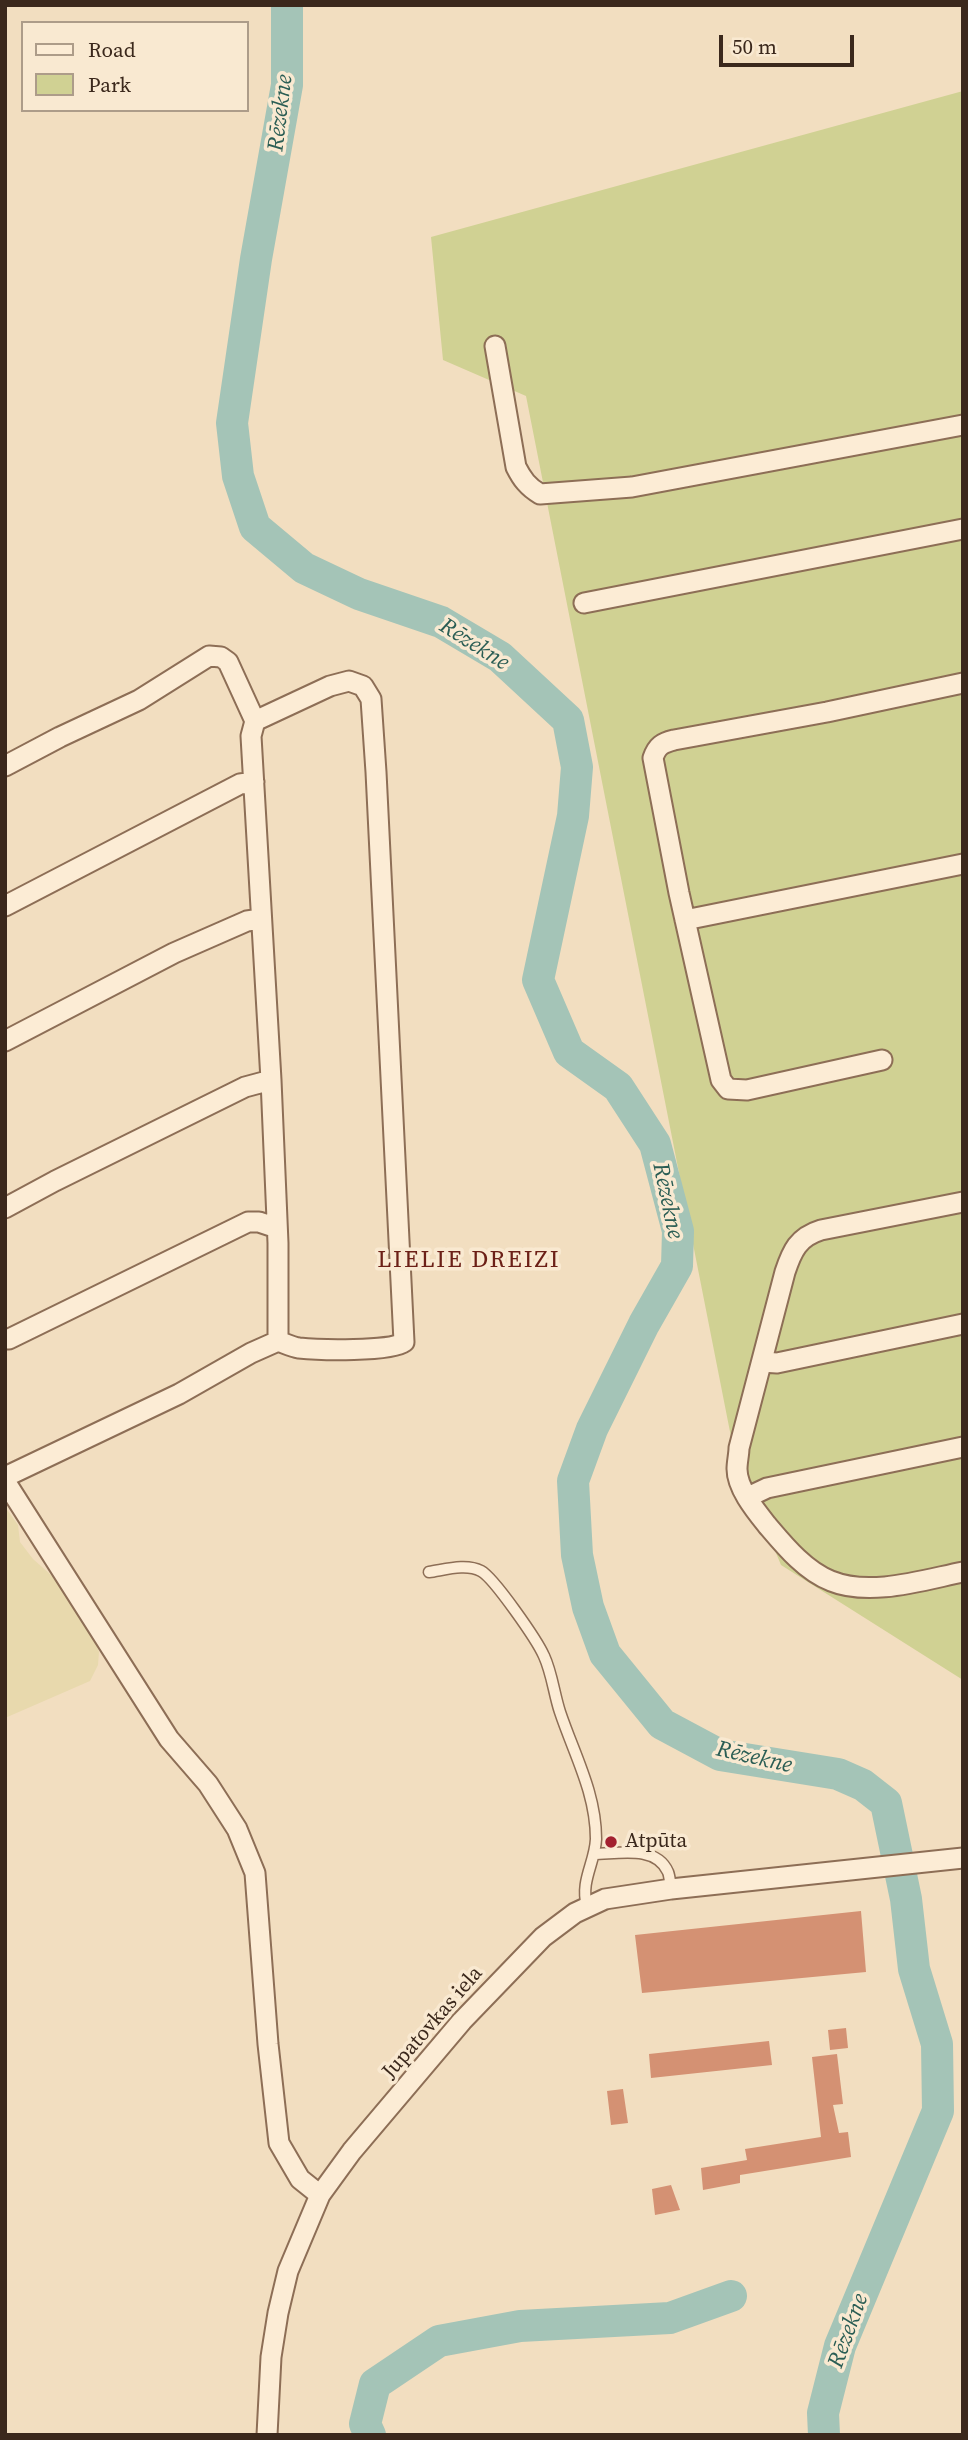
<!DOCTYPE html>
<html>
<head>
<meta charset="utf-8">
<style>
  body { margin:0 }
  #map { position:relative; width:968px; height:2440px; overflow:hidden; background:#f2dec0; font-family:"Source Serif 4",serif }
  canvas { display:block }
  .frame { position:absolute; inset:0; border:7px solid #3b281c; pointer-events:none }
  .legend { position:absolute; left:21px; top:21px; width:228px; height:91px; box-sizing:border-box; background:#f9e9d1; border:2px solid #ad9c89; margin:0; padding:9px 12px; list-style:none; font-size:21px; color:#3b281c }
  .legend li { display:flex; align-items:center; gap:14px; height:35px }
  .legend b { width:35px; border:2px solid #ad9c89 }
  .scale { position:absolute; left:719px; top:35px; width:135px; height:32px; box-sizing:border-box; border:4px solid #3b281c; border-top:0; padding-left:9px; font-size:21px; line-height:24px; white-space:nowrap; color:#3b281c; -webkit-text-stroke:5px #f9e9d1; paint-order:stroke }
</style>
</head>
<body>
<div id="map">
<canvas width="968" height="2440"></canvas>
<div class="frame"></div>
<ul class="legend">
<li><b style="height:9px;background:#fcecd5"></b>Road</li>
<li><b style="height:19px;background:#d0d193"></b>Park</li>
</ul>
<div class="scale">50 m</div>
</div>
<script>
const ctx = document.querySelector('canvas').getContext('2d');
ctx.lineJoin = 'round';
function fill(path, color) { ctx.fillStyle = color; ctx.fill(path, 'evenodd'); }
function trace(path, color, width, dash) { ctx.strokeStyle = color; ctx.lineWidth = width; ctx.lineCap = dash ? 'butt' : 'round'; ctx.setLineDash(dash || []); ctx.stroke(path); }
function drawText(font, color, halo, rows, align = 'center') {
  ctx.font = font + ' "Source Serif 4",serif'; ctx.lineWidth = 7; ctx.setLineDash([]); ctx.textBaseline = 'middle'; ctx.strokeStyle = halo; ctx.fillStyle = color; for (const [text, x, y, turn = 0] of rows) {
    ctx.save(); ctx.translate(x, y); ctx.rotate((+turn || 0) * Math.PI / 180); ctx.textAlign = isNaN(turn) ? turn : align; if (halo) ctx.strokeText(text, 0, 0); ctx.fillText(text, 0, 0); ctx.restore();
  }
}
fill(new Path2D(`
  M5 1507 18 1525 20 1542 33 1559 59 1582 92 1633 99 1652 98 1665 90 1681 5 1718Z`), '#e8d9ad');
fill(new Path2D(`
  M963 91V1680L781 1565 734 1452 526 396 443 360 431 237Z`), '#d0d193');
trace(new Path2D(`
  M287 5V85L256 259 232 423 238 476 255 527 304 568 359 594 441 622 500 657 568 720 577 767 573 816 538 980 569 1052 618 1087 655 1144 678 1231 677 1266 644 1324 592 1429 573 1481 577 1555 588 1607 605 1654 662 1724 720 1755 838 1774 863 1785 886 1803 906 1899 914 1969 937 2044 938 2111 840 2346 823 2413 824 2435
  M370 2435 365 2424 375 2384 439 2341 520 2326 670 2318 731 2296`), '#a4c4b7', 32);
fill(new Path2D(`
  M861 1911 866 1972 642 1993 635 1935Z
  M846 2028 848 2048 830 2050 828 2030Z
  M769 2041 772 2065 651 2078 649 2054Z
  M837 2054 843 2104 833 2105 839 2133 848 2132 851 2157 740 2175V2183L703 2190 701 2168 747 2160 745 2149 821 2137 812 2057Z
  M623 2089 628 2123 611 2125 607 2091Z
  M671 2185 680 2210 655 2215 652 2189Z`), '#d49173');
const service = new Path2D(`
  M429 1572C444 1570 466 1563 481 1571 494 1578 537 1640 544 1656 552 1673 554 1694 560 1712 574 1754 596 1793 596 1839 595 1863 580 1881 587 1906
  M594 1854C616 1854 656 1844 668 1872 670 1877 670 1884 671 1889`);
const minor = new Path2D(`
  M495 346 516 467C522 479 528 487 540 494L632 487 963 425
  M584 603 963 529
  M5 766 60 737 139 700 209 656 221 657 228 662 255 721
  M5 906 240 784 254 782
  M685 920 963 864
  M5 1041 174 953 247 921 261 919
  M882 1060 747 1090 728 1089 721 1080 679 893 653 758C657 746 662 743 674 740L827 712 963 683
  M963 1202 821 1230C798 1237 792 1251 785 1272L739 1448C739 1454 737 1462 737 1469 737 1488 755 1510 767 1525 784 1545 805 1571 831 1581 870 1597 923 1580 963 1572
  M5 1208 55 1181 245 1087 271 1080
  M9 1339 248 1222H259L277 1228
  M762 1362 777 1363 963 1324
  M5 1477 179 1394 251 1353 278 1341C284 1343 292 1347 299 1348 318 1350 391 1352 404 1342L376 772 371 699 363 686 349 681 330 686 255 721 251 736 271 1080 278 1243V1341
  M5 1481 169 1739 208 1784 237 1829 255 1873 268 2044 279 2143 300 2179 320 2195
  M748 1497 767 1488 963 1447
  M267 2435 271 2357 278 2313 288 2271 320 2195 352 2151 462 2021 543 1937 575 1913 605 1899 671 1889 963 1858`);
trace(service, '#8d6e56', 13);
trace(minor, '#8d6e56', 23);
trace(service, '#fcecd5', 10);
trace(minor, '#fcecd5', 19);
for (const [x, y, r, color] of [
  [611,1842,7,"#a2202f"]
]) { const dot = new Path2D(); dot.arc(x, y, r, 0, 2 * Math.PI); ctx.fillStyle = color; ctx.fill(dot); trace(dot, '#f9e9d1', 2.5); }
drawText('21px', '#3b281c', '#f9e9d1', [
  ["Atpūta",625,1842]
], 'left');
drawText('21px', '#3b281c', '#f9e9d1', [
  ["Jupatovkas iela",433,2023,-49]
]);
drawText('italic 23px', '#2a5d54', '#f9e9d1', [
  ["Rēzekne",281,113,-83],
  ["Rēzekne",474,645,32],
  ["Rēzekne",667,1201,78],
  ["Rēzekne",754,1758,13],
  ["Rēzekne",849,2331,-70]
]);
ctx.letterSpacing = '2px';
drawText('24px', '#6c2017', '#f9e9d1', [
  ["LIELIE DREIZI",469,1261]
]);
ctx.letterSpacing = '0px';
</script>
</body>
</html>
